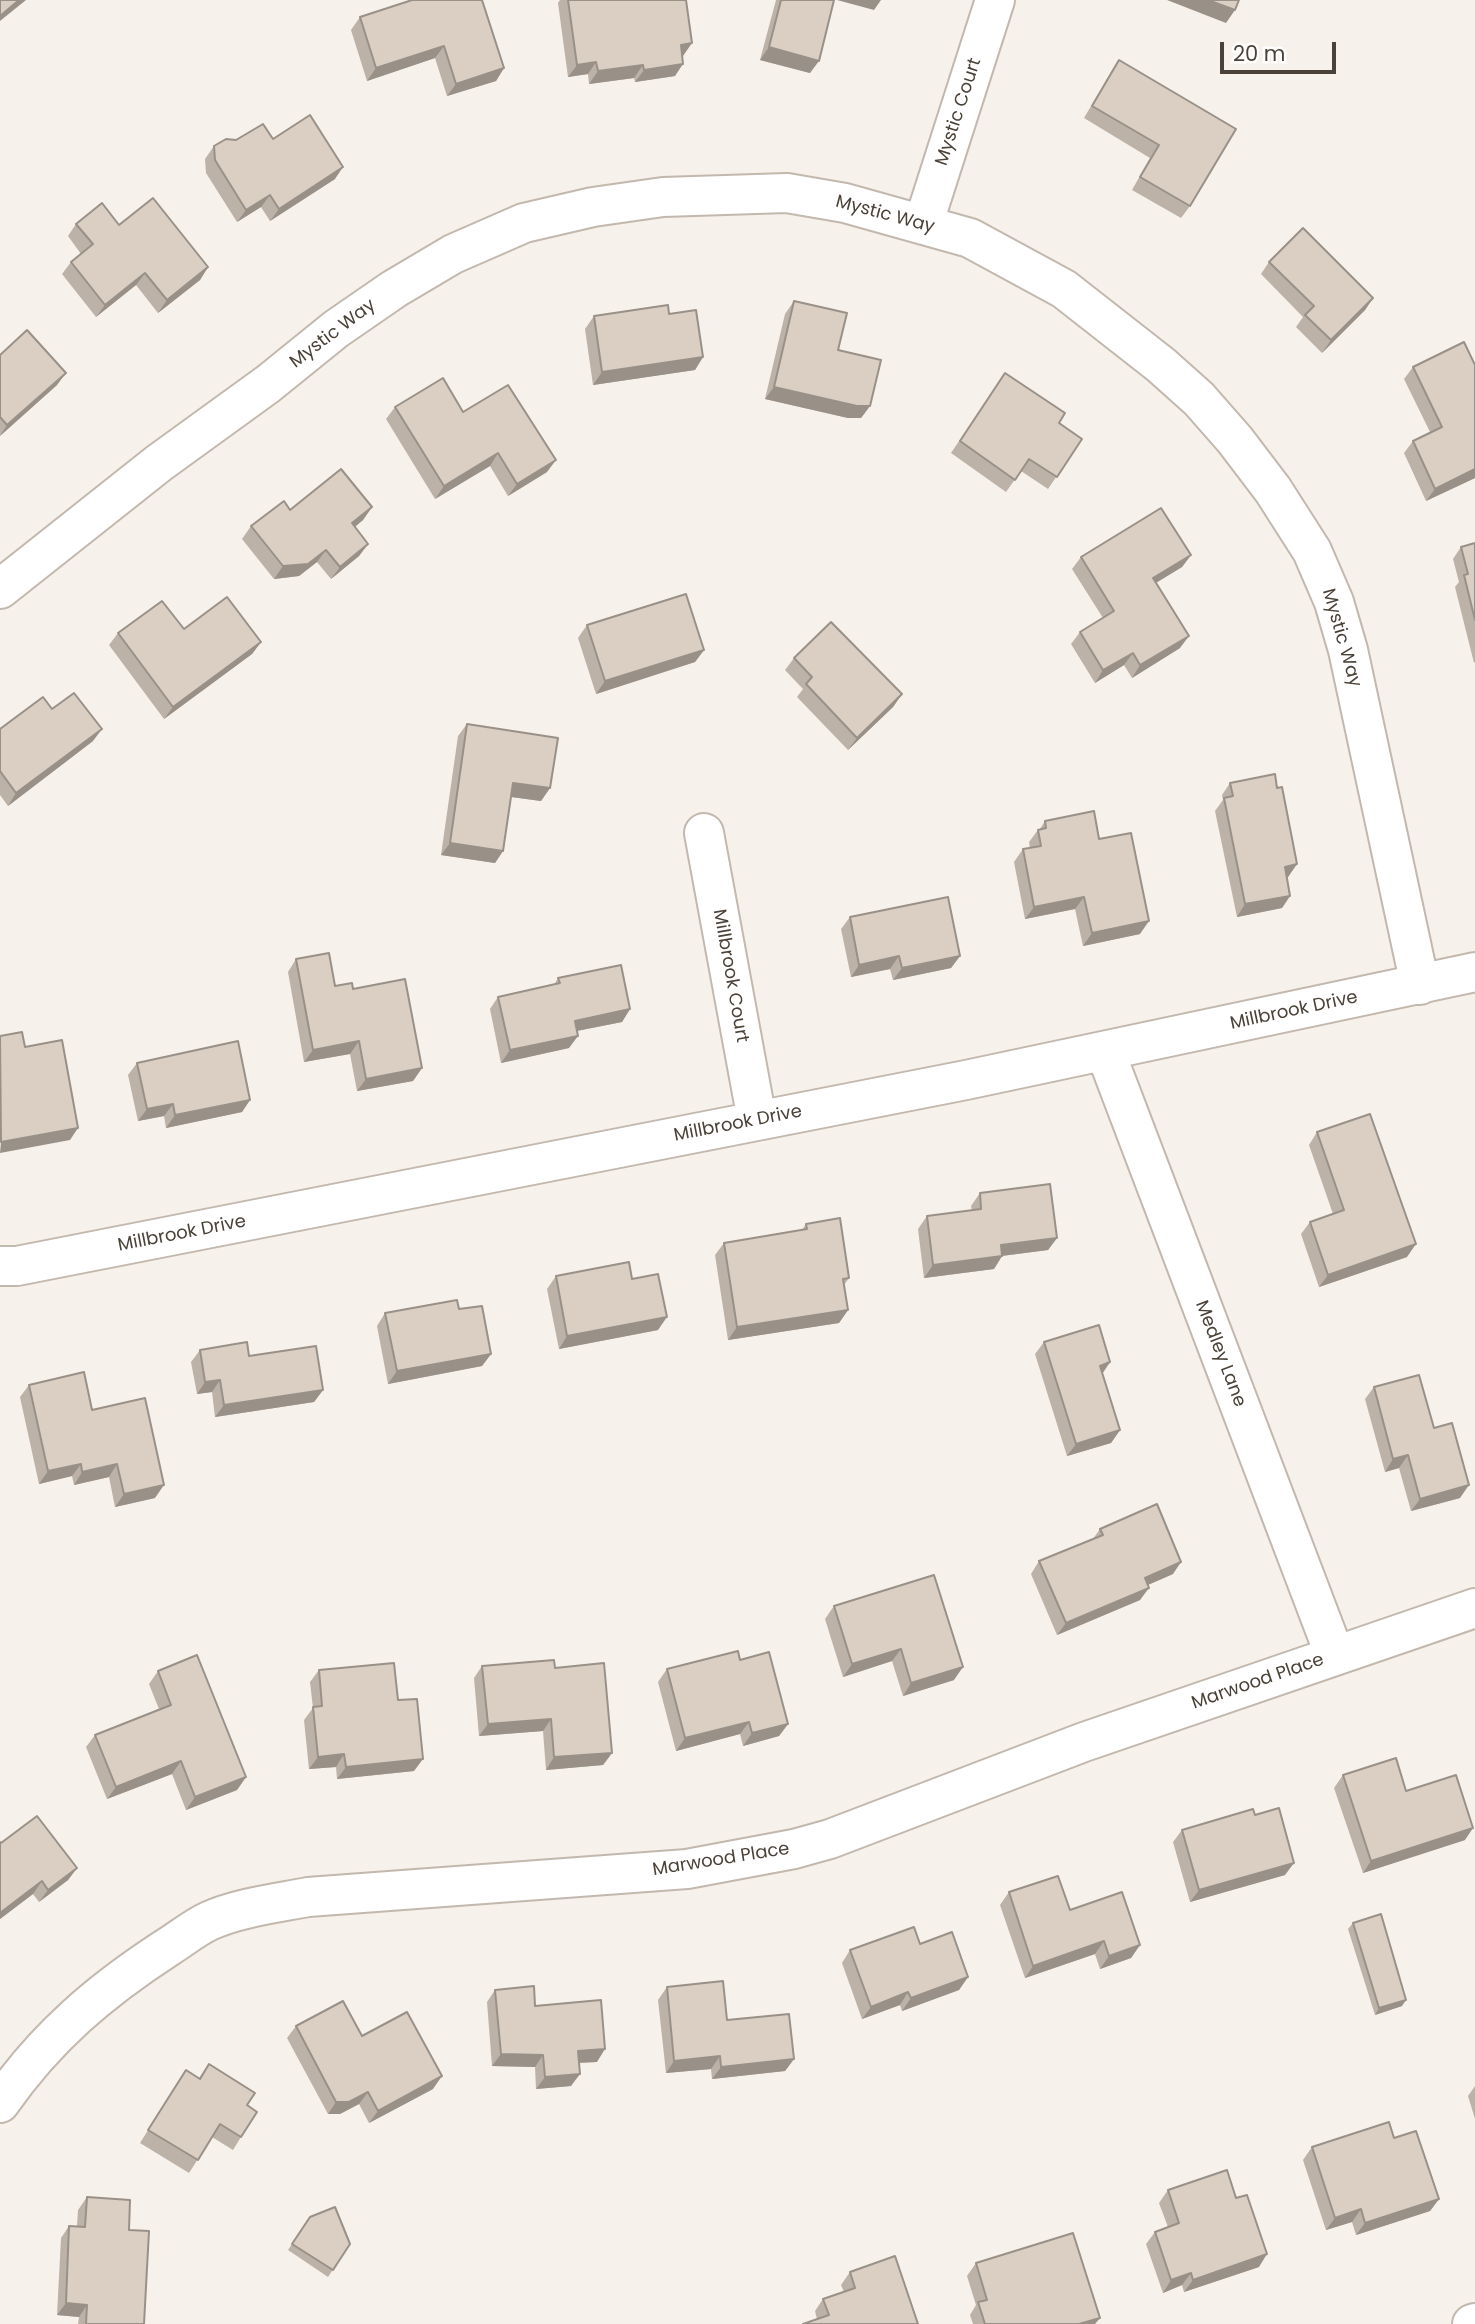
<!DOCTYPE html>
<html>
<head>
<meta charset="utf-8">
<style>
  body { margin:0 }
  #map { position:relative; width:1475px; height:2324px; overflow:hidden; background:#f6f1eb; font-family:Poppins,sans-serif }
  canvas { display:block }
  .scale { position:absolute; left:1220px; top:42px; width:116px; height:32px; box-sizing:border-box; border:4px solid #4a4238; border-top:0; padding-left:9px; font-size:21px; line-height:24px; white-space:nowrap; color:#4a4238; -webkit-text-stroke:5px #fff; paint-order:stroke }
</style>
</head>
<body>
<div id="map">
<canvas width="1475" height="2324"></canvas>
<div class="scale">20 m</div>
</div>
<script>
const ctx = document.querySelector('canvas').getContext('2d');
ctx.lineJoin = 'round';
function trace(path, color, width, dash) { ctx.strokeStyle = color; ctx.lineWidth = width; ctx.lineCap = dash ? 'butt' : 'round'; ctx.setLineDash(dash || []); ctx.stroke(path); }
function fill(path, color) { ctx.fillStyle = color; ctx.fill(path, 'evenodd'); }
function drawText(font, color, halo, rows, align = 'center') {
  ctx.font = font + ' Poppins,sans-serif'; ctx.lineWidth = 5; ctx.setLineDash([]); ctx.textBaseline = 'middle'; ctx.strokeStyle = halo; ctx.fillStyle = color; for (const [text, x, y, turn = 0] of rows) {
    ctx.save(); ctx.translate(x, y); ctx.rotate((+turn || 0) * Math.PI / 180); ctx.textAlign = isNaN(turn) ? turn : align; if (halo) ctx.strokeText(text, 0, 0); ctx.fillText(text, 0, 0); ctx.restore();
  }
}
const minor = new Path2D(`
  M923 225 995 0
  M0 589 159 463 268 384 336 329 394 289 453 254 524 223 593 207 663 197 787 193 845 203 970 238 1064 289 1161 365 1199 399 1235 440 1273 490 1312 551 1334 602 1348 650 1420 985
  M704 833 757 1120
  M1105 1051 1335 1656
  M0 1266H17L966 1080 1475 972
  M0 2103C46 2037 100 1991 168 1947 181 1939 194 1928 209 1921 237 1908 277 1903 308 1897L687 1869 794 1849 830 1839 1084 1742 1475 1608
  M1472 2324 1475 2323`);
trace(minor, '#c2b8ad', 42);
trace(minor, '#fff', 38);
fill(new Path2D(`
  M412 0 504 68 496 81 447 96 435 58 367 81 351 30 360 17Z
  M560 0H686L683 56 675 76 635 82 634 78 589 84 588 74 568 77 558 3Z
  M776 0H834L810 73 760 60Z
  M1119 60 1190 206 1181 218 1132 190 1150 158 1084 118 1111 72Z
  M273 139 335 179 270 221 261 207 237 222 206 173 205 159 214 146 236 140Z
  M76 224 119 225 208 267 200 280 158 313 136 285 96 317 62 274 71 262 81 254 68 236Z
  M1269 262 1373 298 1365 310 1322 353 1296 327 1303 317 1261 274Z
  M794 301 838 350 870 406 861 418H848L765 399 785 314Z
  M594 316 703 357 695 370 593 385 585 329Z
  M0 355 57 385 0 436Z
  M1413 367 1475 478 1426 501 1404 453 1413 441 1430 432 1404 379Z
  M1005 373 1059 423 1082 439 1048 489 1021 471 1006 492 951 453Z
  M395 407 463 412 547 472 508 496 490 466 435 499 386 419Z
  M372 507 363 520 355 527 368 544 359 556 331 579 317 562 299 576 274 579 242 539 251 526 290 510Z
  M1475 543V662L1474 663 1455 587 1459 582 1453 559 1461 547Z
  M1191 555 1182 567 1156 583 1180 648 1132 678 1124 665 1095 683 1071 644 1080 632 1103 618 1072 569 1081 557Z
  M587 625 704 650 695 662 596 694 578 638Z
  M184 629 261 642 252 654 164 719 109 645 118 633Z
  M794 658 902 694 893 707 848 750 797 697 803 689 785 670Z
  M52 709 93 741 8 806 0 795V729Z
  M467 724 550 788 541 801 511 797 503 851 495 863 441 855 458 736Z
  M1230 783 1277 788 1297 864 1288 877H1287L1290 896 1282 908 1237 917 1215 811 1223 800 1222 795Z
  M1045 821 1099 839 1140 934 1083 946 1075 909 1025 919 1014 862 1023 849 1030 848 1029 842 1038 830 1040 829Z
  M850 917 960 956 951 968 893 980 890 969 851 977 841 929Z
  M296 959 335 986 422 1068 413 1081 357 1091 350 1054 304 1062 288 972Z
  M558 978 630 1009 622 1022 577 1031 569 1048 501 1063 490 1009 498 997 554 985Z
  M137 1063 250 1100 242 1112 166 1128 164 1116 138 1121 128 1075Z
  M1317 1132 1407 1257 1319 1287 1301 1234 1310 1222 1333 1214 1309 1145Z
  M980 1193 1057 1238 1048 1250 1002 1256 994 1269 924 1278 918 1229 927 1216 972 1211 971 1206Z
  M806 1224 849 1278 844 1285 848 1310 839 1323 728 1340 715 1255 724 1243 802 1230Z
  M556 1276 658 1330 559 1349 547 1289Z
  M459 1309 491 1354 482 1366 388 1384 377 1326 385 1313Z
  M1044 1342 1110 1362 1102 1374 1120 1430 1111 1443 1067 1456 1035 1354Z
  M200 1350 249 1356 323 1390 314 1402 215 1417 212 1392 197 1394 191 1362Z
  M29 1385 92 1410 155 1498 115 1507 109 1477 74 1485 72 1476 39 1484 20 1397Z
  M1374 1387 1434 1428 1460 1498 1411 1511 1399 1468 1385 1472 1365 1399Z
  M1100 1529 1173 1574 1148 1585 1140 1600 1057 1635 1031 1574 1039 1561 1093 1539Z
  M834 1606 954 1680 903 1696 892 1661 843 1677 825 1619Z
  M740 1660 788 1724 779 1736 743 1746 740 1734 676 1751 658 1682 667 1669Z
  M482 1666 555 1668 612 1753 603 1765 546 1770 543 1731 479 1736 474 1678Z
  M319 1670 398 1700 414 1771 337 1779 336 1767 309 1769 304 1720 313 1708 310 1682Z
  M158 1671 246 1777 237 1790 186 1810 172 1774 107 1799 86 1747 95 1735 159 1709 149 1684Z
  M1343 1775 1465 1840 1363 1873 1334 1788Z
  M1182 1830 1285 1875 1190 1902 1173 1842Z
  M0 1842 77 1868 68 1880 39 1902 33 1894 0 1919Z
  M1009 1892 1070 1910 1140 1945 1131 1958 1100 1969 1095 1954 1025 1978 1000 1905Z
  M1353 1923 1402 2006 1375 2015 1348 1929Z
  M920 1944 968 1977 959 1990 902 2011 900 2005 862 2019 842 1963 850 1950Z
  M667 1987 727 2020 794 2059 785 2071 712 2079 711 2069 666 2073 658 2000Z
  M495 1990 535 2006 597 2062 579 2063 571 2086 536 2089 535 2067 492 2066 487 2002Z
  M296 2026 362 2036 433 2089 369 2123 359 2104 340 2114H328L287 2038Z
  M209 2064 247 2105 241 2137 233 2150 212 2137 189 2173 140 2143 186 2070 199 2078Z
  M1475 2086V2119L1468 2096Z
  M1394 2138 1439 2199 1430 2211 1356 2235 1352 2222 1326 2230 1303 2160 1312 2147Z
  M1168 2190 1236 2198 1259 2267 1184 2292 1182 2285 1163 2293 1146 2244 1155 2232 1168 2227 1159 2203Z
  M87 2197 129 2230 144 2324H78L79 2317 57 2315 61 2238 69 2226H77L78 2210Z
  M310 2217 350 2244 328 2277 288 2250Z
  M976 2263 1095 2324H973L970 2315 976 2305 967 2276Z
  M850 2272 918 2324 817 2319 815 2311 823 2299 844 2292 841 2285Z`), '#bcb2a8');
fill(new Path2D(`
  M19 0H26L0 21V16Z
  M837 0H881L874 10Z
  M1167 0H1208L1235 10 1226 23Z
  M692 43 683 56 672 57 681 45Z
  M444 46 435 58 367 81 376 68Z
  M769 47 819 61 810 73 760 60Z
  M596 62 588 74 568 77 577 65Z
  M683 64 675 76 635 82 644 70Z
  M643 65 634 78 589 84 598 71Z
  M504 68 496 81 447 96 456 84Z
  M343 167 335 179 270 221 279 209Z
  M270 195 261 207 237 222 246 210Z
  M208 267 200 280 158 313 167 300Z
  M145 273 136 285 96 317 105 305Z
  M1373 298 1365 310 1322 353 1331 340Z
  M703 357 695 370 593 385 602 372Z
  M66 373 57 385 0 436 7 425Z
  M774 387 870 406 861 418H848L765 399Z
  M498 453 490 466 435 499 444 486Z
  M556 460 547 472 508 496 517 484Z
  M1475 469V478L1426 501 1435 489Z
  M372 507 363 520 343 536 352 523Z
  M368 544 359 556 331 579 340 567Z
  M326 550 317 562 299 576 274 579 283 566Z
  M1191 555 1182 567 1144 590 1153 578Z
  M1189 636 1180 648 1132 678 1140 665Z
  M261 642 252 654 164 719 173 707Z
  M704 650 695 662 596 694 605 681Z
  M1133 653 1124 665 1095 683 1103 670Z
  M902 694 893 707 848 750 857 738Z
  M102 729 93 741 8 806 16 793Z
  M513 783 550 788 541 801 504 796Z
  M450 843 503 851 495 863 441 855Z
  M1297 864 1288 877 1276 880 1285 867Z
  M1290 896 1282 908 1237 917 1245 904Z
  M1084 897 1075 909 1025 919 1034 907Z
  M1149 921 1140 934 1083 946 1092 933Z
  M899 956 890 969 851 977 859 965Z
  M960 956 951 968 893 980 902 968Z
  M630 1009 622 1022 566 1033 575 1021Z
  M578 1036 569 1048 501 1063 510 1050Z
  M359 1041 350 1054 304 1062 313 1050Z
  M422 1068 413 1081 357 1091 366 1079Z
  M250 1100 242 1112 166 1128 175 1115Z
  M173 1104 164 1116 138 1121 147 1109Z
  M78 1128 70 1140 0 1153 1 1142Z
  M1057 1238 1048 1250 993 1257 1001 1245Z
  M1416 1244 1407 1257 1319 1287 1328 1275Z
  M1002 1256 994 1269 924 1278 933 1265Z
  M848 1310 839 1323 728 1340 737 1327Z
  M667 1317 658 1330 559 1349 567 1336Z
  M491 1354 482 1366 388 1384 397 1371Z
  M1110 1362 1102 1374 1100 1366Z
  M220 1380 212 1392 197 1394 205 1382Z
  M323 1390 314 1402 215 1417 224 1405Z
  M1120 1430 1111 1443 1067 1456 1076 1444Z
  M1408 1455 1399 1468 1385 1472 1393 1459Z
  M81 1464 72 1476 39 1484 48 1471Z
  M117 1464 109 1477 74 1485 82 1472Z
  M164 1485 155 1498 115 1507 124 1494Z
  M1469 1485 1460 1498 1411 1511 1420 1499Z
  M1181 1562 1173 1574 1136 1590 1145 1578Z
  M1149 1588 1140 1600 1057 1635 1066 1623Z
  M901 1649 892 1661 843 1677 852 1664Z
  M963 1667 954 1680 903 1696 911 1683Z
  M551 1719 543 1731 479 1736 488 1724Z
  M749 1722 740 1734 676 1751 685 1738Z
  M788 1724 779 1736 743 1746 752 1733Z
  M612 1753 603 1765 546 1770 554 1757Z
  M344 1754 336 1767 309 1769 318 1757Z
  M423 1759 414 1771 337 1779 346 1767Z
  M181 1761 172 1774 107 1799 116 1787Z
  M246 1777 237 1790 186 1810 195 1797Z
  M1473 1828 1465 1840 1363 1873 1371 1861Z
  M1294 1863 1285 1875 1190 1902 1199 1890Z
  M77 1868 68 1880 39 1902 48 1890Z
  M42 1881 33 1894 0 1919V1913Z
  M1104 1941 1095 1954 1025 1978 1033 1966Z
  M1140 1945 1131 1958 1100 1969 1109 1956Z
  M968 1977 959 1990 902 2011 911 1998Z
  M908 1992 900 2005 862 2019 871 2007Z
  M1406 2000 1402 2006 1375 2015 1379 2008Z
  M605 2049 597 2062 570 2063 578 2051Z
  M501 2054 543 2055 535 2067 492 2066Z
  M720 2056 711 2069 666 2073 674 2061Z
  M794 2059 785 2071 712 2079 721 2067Z
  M580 2074 571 2086 536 2089 545 2077Z
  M442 2076 433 2089 369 2123 378 2111Z
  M368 2092 359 2104 340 2114H328L336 2102Z
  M1439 2199 1430 2211 1356 2235 1365 2223Z
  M1361 2209 1352 2222 1326 2230 1335 2218Z
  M1267 2254 1259 2267 1184 2292 1193 2280Z
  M1191 2273 1182 2285 1163 2293 1171 2280Z
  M66 2303 87 2305 79 2317 57 2315Z
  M1100 2318 1095 2324H1079Z`), '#999188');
const building = new Path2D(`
  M0 0H19L0 16Z
  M412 0H482L504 68 456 84 444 46 376 68 360 17Z
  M568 0H686L692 43 681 45 683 64 644 70 643 65 598 71 596 62 577 65Z
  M781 0H834L819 61 769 47Z
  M1208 0H1239L1235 10Z
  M1119 60 1236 129 1190 206 1140 177 1159 145 1092 106Z
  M310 115 343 167 279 209 270 195 246 210 215 160 214 146 226 139 236 140 263 124 273 139Z
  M153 198 208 267 167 300 145 273 105 305 71 262 93 244 76 224 102 203 119 225Z
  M1303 228 1373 298 1331 340 1305 315 1314 306 1269 262Z
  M794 301 847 313 838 350 881 360 870 406H857L774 387Z
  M668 305 669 314 696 310 703 357 602 372 594 316Z
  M27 330 66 373 7 425 0 417V355Z
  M1464 342 1475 365V469L1435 489 1413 441 1442 427 1413 367Z
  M1005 373 1065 413 1059 423 1082 439 1057 477 1029 459 1015 480 960 441Z
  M443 378 463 412 508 385 556 460 517 484 498 453 444 486 395 407Z
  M341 469 372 507 352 523 368 544 340 567 326 550 308 564 283 566 251 526 284 501 290 510Z
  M1161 508 1191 555 1153 578 1189 636 1140 665 1133 653 1103 670 1080 632 1114 611 1081 557Z
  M1475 543V620L1464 575 1468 574 1461 547Z
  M686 594 704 650 605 681 587 625Z
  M227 597 261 642 173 707 118 633 162 601 184 629Z
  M831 622 902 694 857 738 806 684 812 677 794 658Z
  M74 693 102 729 16 793 0 771V729L43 697 52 709Z
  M467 724 558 738 550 788 513 783 503 851 450 843Z
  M1275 774 1277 788 1282 787 1297 864 1285 867 1290 896 1245 904 1224 798 1233 796 1230 783Z
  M1094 811 1099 839 1131 833 1149 921 1092 933 1084 897 1034 907 1023 849 1041 846 1038 830 1046 828 1045 821Z
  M948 897 960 956 902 968 899 956 859 965 850 917Z
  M329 953 335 986 352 983 353 989 405 979 422 1068 366 1079 359 1041 313 1050 296 959Z
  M621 965 630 1009 575 1021 578 1036 510 1050 498 997 560 983 558 978Z
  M22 1032 25 1047 62 1040 78 1128 1 1142 0 1036Z
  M238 1041 250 1100 175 1115 173 1104 147 1109 137 1063Z
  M1370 1114 1416 1244 1328 1275 1310 1222 1344 1210 1317 1132Z
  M1050 1184 1057 1238 1001 1245 1002 1256 933 1265 927 1216 981 1209 980 1193Z
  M840 1218 849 1278 843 1279 848 1310 737 1327 724 1243 807 1229 806 1224Z
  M629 1262 632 1279 658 1274 667 1317 567 1336 556 1276Z
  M457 1300 459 1309 482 1306 491 1354 397 1371 385 1313Z
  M1099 1325 1110 1362 1100 1366 1120 1430 1076 1444 1044 1342Z
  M247 1342 249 1356 316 1346 323 1390 224 1405 220 1380 205 1382 200 1350Z
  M84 1372 92 1410 145 1398 164 1485 124 1494 117 1464 82 1472 81 1464 48 1471 29 1385Z
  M1419 1375 1434 1428 1452 1423 1469 1485 1420 1499 1408 1455 1393 1459 1374 1387Z
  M1157 1504 1181 1562 1145 1578 1149 1588 1066 1623 1039 1561 1103 1535 1100 1529Z
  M934 1575 963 1667 911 1683 901 1649 852 1664 834 1606Z
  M738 1651 740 1660 769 1652 788 1724 752 1733 749 1722 685 1738 667 1669Z
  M197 1655 246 1777 195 1797 181 1761 116 1787 95 1735 171 1705 158 1671Z
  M554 1660 555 1668 604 1663 612 1753 554 1757 551 1719 488 1724 482 1666Z
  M394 1663 398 1700 417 1699 423 1759 346 1767 344 1754 318 1757 313 1707 322 1706 319 1670Z
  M1396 1758 1406 1791 1456 1775 1473 1828 1371 1861 1343 1775Z
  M1279 1808 1294 1863 1199 1890 1182 1830 1253 1809 1255 1815Z
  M37 1816 77 1868 48 1890 42 1881 0 1913V1842L1 1843Z
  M1058 1876 1070 1910 1122 1892 1140 1945 1109 1956 1104 1941 1033 1966 1009 1892Z
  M1381 1914 1406 2000 1379 2008 1353 1923Z
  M914 1927 920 1944 952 1932 968 1977 911 1998 908 1992 871 2007 850 1950Z
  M723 1981 727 2020 789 2014 794 2059 721 2067 720 2056 674 2061 667 1987Z
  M534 1986 535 2006 601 2000 605 2049 578 2051 580 2074 545 2077 543 2055 501 2054 495 1990Z
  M343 2001 362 2036 407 2012 442 2076 378 2111 368 2092 349 2102H336L296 2026Z
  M209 2064 255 2093 247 2105 257 2112 241 2137 220 2124 198 2160 148 2130 186 2070 200 2079Z
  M1389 2122 1394 2138 1416 2131 1439 2199 1365 2223 1361 2209 1335 2218 1312 2147Z
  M1227 2170 1236 2198 1247 2195 1267 2254 1193 2280 1191 2273 1171 2280 1155 2232 1179 2223 1168 2190Z
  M87 2197 130 2200 129 2230 149 2231 144 2324H86L87 2305 66 2303 69 2226 85 2227Z
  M335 2207 350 2244 333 2270 292 2244 310 2217Z
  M1073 2233 1100 2318 1079 2324H985L978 2302 987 2300 976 2263Z
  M895 2256 918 2324H803L829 2315 823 2299 855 2288 850 2272Z`);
fill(building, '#dbcfc3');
trace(building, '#999188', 2);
drawText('18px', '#4a4238', '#fff', [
  ["Mystic Court",959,112,-72],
  ["Mystic Way",885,215,15],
  ["Mystic Way",333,334,-37],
  ["Mystic Way",1341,638,74],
  ["Millbrook Court",730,976,80],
  ["Millbrook Drive",1294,1011,-12],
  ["Millbrook Drive",738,1124,-11],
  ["Millbrook Drive",182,1234,-11],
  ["Medley Lane",1220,1354,69],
  ["Marwood Place",1258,1682,-19],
  ["Marwood Place",721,1860,-9]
]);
</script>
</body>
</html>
